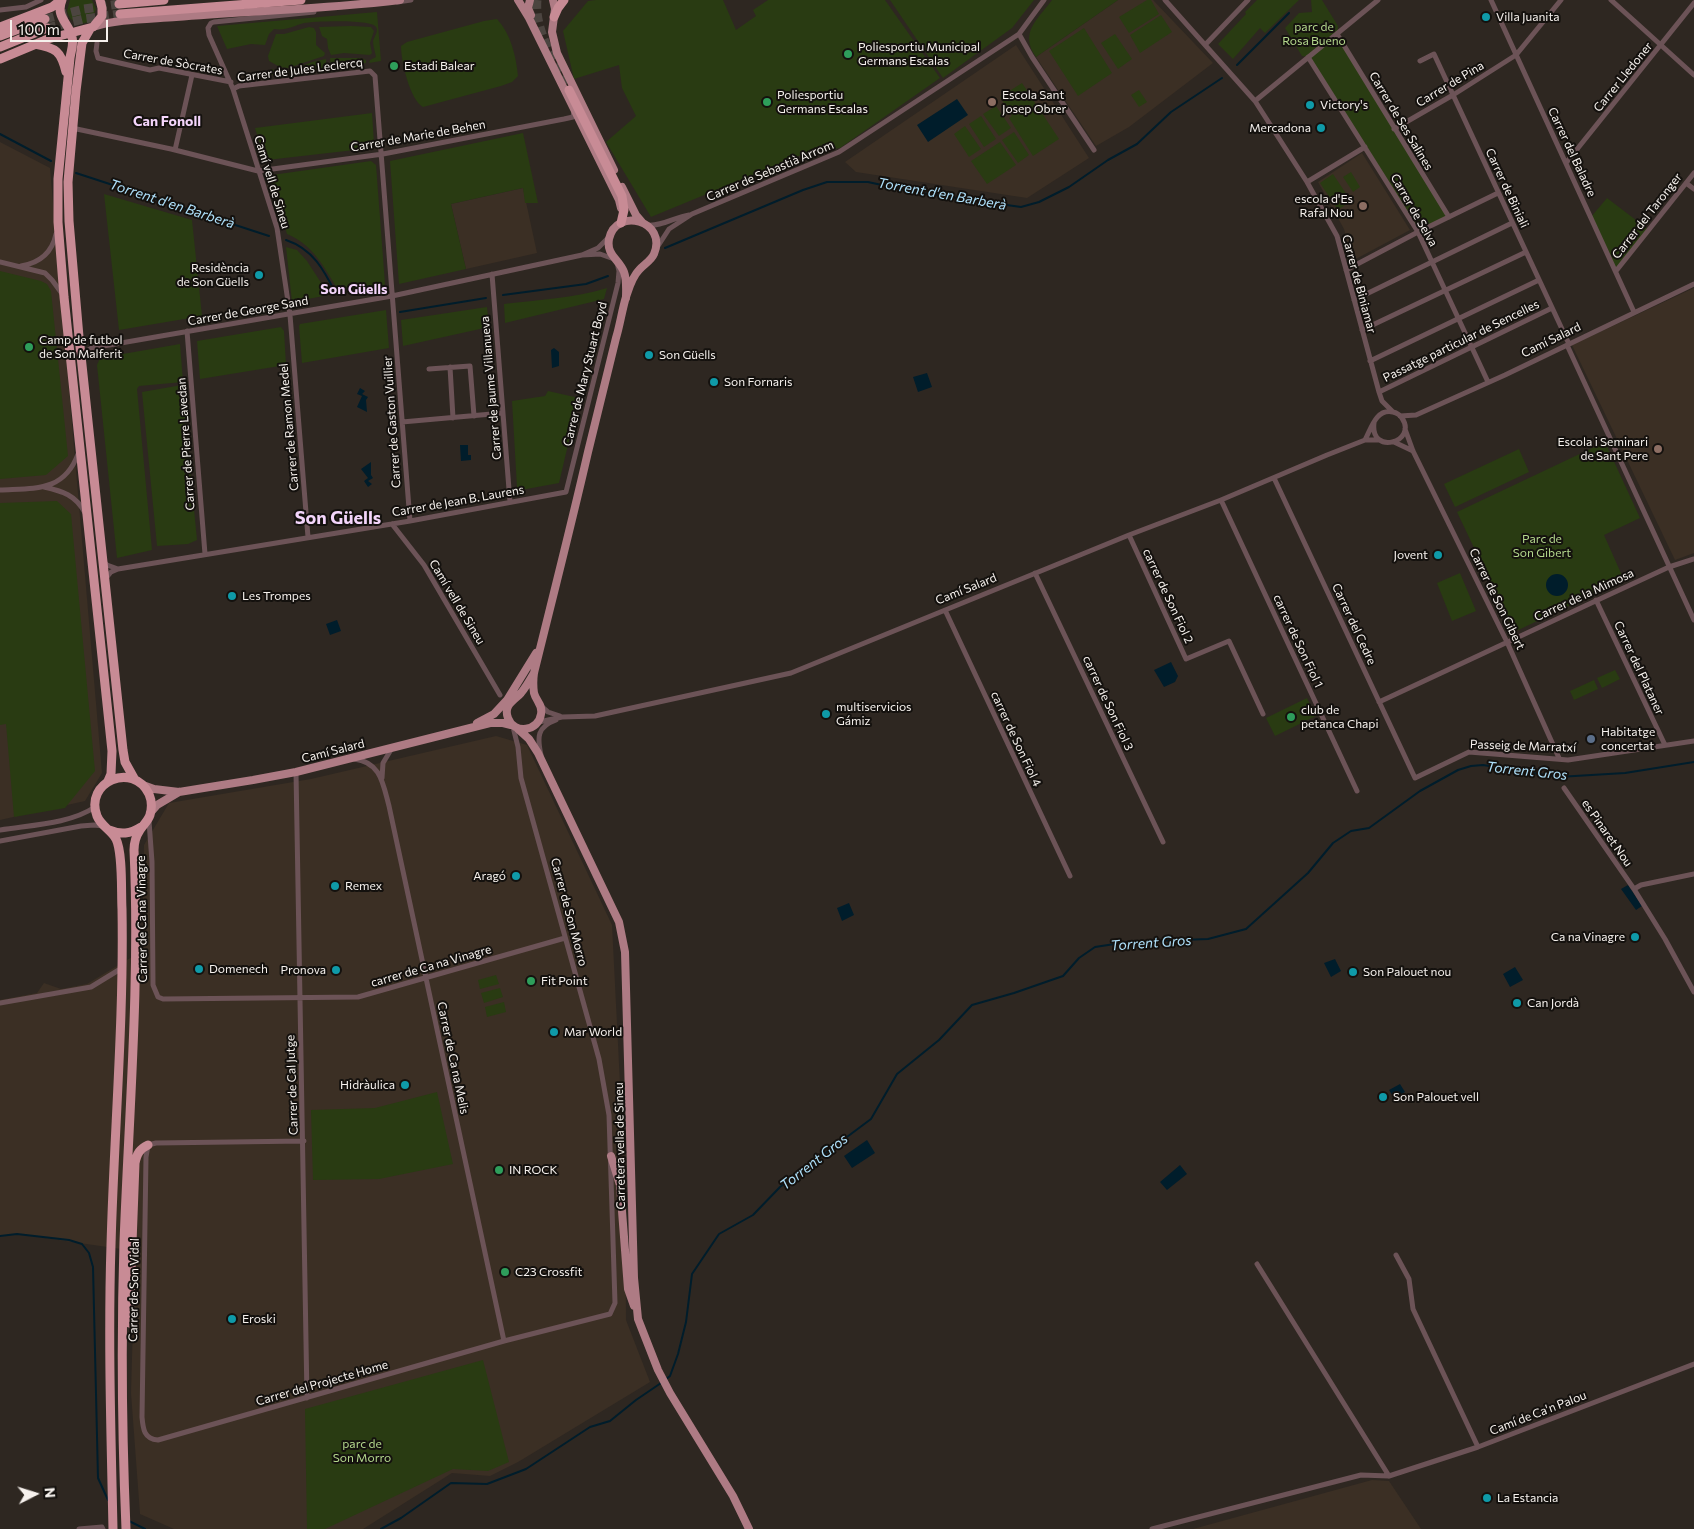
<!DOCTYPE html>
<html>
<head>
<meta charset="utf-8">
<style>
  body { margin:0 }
  #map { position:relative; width:1694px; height:1529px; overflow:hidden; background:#2e2721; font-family:Commissioner,sans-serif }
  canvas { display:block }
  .north { position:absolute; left:10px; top:1469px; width:50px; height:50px; -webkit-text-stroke:4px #14110e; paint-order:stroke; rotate:85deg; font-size:14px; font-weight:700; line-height:20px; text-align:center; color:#f6f1ed }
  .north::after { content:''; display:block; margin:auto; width:18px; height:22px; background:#f6f1ed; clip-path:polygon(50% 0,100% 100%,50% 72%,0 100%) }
  .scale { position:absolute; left:10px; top:20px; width:98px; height:22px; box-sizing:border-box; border:2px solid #f6f1ed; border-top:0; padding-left:6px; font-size:15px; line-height:18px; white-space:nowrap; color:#f6f1ed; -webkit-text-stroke:4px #14110e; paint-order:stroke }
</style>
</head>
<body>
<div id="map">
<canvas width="1694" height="1529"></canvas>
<div class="north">N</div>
<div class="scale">100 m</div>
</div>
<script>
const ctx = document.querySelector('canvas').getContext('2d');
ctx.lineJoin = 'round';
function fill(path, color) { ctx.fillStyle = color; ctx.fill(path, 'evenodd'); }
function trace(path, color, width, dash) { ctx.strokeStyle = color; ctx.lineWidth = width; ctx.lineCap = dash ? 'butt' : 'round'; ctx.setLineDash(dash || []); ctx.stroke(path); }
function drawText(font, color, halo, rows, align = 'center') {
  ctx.font = font + ' Commissioner,sans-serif'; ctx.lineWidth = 4; ctx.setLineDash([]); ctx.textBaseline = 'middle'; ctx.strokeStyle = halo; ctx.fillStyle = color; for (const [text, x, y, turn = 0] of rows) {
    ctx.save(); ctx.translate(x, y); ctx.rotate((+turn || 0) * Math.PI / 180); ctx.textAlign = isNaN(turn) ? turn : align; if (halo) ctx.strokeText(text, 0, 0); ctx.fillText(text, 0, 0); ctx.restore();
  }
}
fill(new Path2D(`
  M1118 0H1153L1213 63 1129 127 1096 146 1036 57Z
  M1016 45 1089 158 1027 198 856 172 845 162Z
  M0 142 50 168 102 773 85 801 0 820Z
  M1362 153 1410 230 1352 261 1344 229 1318 182Z
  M523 188 537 253 466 269 451 204Z
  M1694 288V553L1675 560 1572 345Z
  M496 736 527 745 612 925 625 1183 626 1320 650 1382 518 1462 490 1476 452 1473 363 1529H174L140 1514 131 1393 135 1251 17 1234 0 1237V1000L37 993 44 983 61 989 87 984 142 951 144 845 169 803 311 779Z
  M1372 1480 1389 1481 1421 1529H1193Z`), '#3b2f24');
fill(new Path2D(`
  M70 0H92L96 9 93 18C83 28 70 24 67 11Z
  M596 0H723L736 30 756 16 753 10 768 0H885L940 78 840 148 806 153 651 217 606 142 636 116 622 88 619 65 574 79 563 31 588 1Z
  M890 0H1034L1012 28 943 78Z
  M1052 0H1118L1036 57C1019 33 1037 20 1052 0Z
  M1147 0H1151L1159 14 1129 33 1119 17Z
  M1257 0H1299L1265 33 1260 28 1233 59 1218 44 1246 14 1245 12Z
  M1311 0H1322L1338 26 1337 34 1449 217 1418 232 1308 57 1302 56 1285 28 1299 13 1312 12Z
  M377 12 381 61 369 63 370 60 376 57C375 52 373 46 373 41 374 37 379 31 376 27 372 19 314 21 304 23 293 26 286 31 274 29L269 34 265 45 251 44 227 49 217 26Z
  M1161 15 1172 32 1140 53 1130 35Z
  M497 19C511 34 516 56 518 76L512 82 501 86 423 107C410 100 401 61 401 46L407 42 484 21Z
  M351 26 371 27 374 31 370 43 372 53 370 55 344 53 331 55 328 48 327 39 322 36 319 27Z
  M309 27 314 28 316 32V45L325 53 324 56 288 68 280 67 269 61 268 56 276 34H284Z
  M1084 28 1112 73 1078 96 1049 51Z
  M1115 34 1132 59 1118 69 1101 43Z
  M330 58H361L366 60V63L331 67Z
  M326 59V68L271 75 270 71 272 69 279 72 290 71 312 62Z
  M1022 83 1059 139 1033 156 1009 118 1012 116 1000 97Z
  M1139 90 1147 102 1139 107 1131 95Z
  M996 106 1011 128 999 136 983 114Z
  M372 113 374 143 372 148 267 160 264 157 255 128Z
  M981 116 996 139 984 147 969 124Z
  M965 126 981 149 969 157 954 134Z
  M1014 132 1029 155 1018 163 1002 140Z
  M523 133 538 203H525L523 188 451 204 466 269 399 284 390 161Z
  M1000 142 1016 165 987 184 971 161Z
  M371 161 376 165 385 284 382 287 340 293C325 269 314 245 287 234L270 178 272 175Z
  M1351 172 1360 187 1353 192 1343 177Z
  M1333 174 1351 201 1338 210 1320 183Z
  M104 194 192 220 202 316 119 330Z
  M1607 198 1649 230 1616 271 1591 217Z
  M286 247 297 250 307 261 329 295 292 302Z
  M0 271 41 281 47 284 51 291 68 456 46 475 0 479Z
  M607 288 604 299 505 323 504 304C538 300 574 298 607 288Z
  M487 307 489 327 403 346 401 320Z
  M386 310 389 348 302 363 299 326 300 324Z
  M281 327 284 331 286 365 200 379 197 341Z
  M180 344 183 382 139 386 137 389 152 550 117 558 97 365 100 358Z
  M182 385 197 540 188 544 157 546 142 392Z
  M548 391 579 398 559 483 521 490 517 487 512 401 545 396Z
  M1605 442 1640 518 1604 535 1624 580 1514 632 1457 512Z
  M1519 449 1529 472 1455 507 1444 484Z
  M57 501 71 514 95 771 65 808 14 817 6 724 0 725V503Z
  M1460 573 1476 611 1452 621 1437 583Z
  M1615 670 1620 679 1602 688 1597 678Z
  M1594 680 1598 689 1574 700 1570 691Z
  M1307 698 1316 716 1275 736 1266 718Z
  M496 975 499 984 480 989 478 980Z
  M500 988 503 997 484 1003 481 993Z
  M504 1002 506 1012 487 1017 485 1007Z
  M437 1092 453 1164 379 1179 313 1180 311 1110 375 1108Z
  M483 1360 509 1462 488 1471 453 1469 325 1529H307L305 1409Z`), '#293b12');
fill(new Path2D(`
  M957 99 968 115 928 142 917 125Z
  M554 348 559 352V366L552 368 551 350Z
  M927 373 932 387 918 392 913 377Z
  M360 388 365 391 362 394 368 397 366 400 367 412 357 407 362 396 357 394Z
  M460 445H468V455H471V460L461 461Z
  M371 462V475L373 478 368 481 372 484 368 487 364 481 368 478 361 469Z
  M1546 585a11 11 0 1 1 22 0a11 11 0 1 1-22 0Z
  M337 620 341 631 330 635 326 624Z
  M1171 662 1178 676 1175 682 1164 687 1154 670Z
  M1628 885 1642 906 1636 910 1621 889Z
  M849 903 854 915 842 921 837 908Z
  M1335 959 1341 971 1331 977 1324 963Z
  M1515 967 1523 980 1510 987 1503 974Z
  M1400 1084 1405 1092 1394 1098 1389 1090Z
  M867 1140 875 1153 852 1168 844 1156Z
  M1180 1165 1187 1174 1167 1190 1160 1182Z`), '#001d2b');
trace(new Path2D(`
  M1237 65 1289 13
  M0 134 51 161
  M76 173 269 236
  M286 240C313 249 324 270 336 294
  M665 248 803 190 827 182H868L914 192 1021 207 1039 202 1069 187 1108 160 1137 144 1171 112 1222 78
  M503 295 586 284 608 276
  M400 312 486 298
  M0 1236 17 1234 69 1240 82 1244 89 1253 93 1267 98 1478 108 1500
  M665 1380 670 1376 678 1354 686 1322 692 1274 719 1234 753 1215 780 1187 871 1119 897 1074 939 1040 972 1005 1014 993 1063 976 1079 958 1095 947 1128 942 1208 939 1246 929 1308 873 1333 843 1351 831 1369 828 1420 791 1458 770 1471 766 1483 765 1558 777 1625 773 1694 762
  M129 1521 145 1529
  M381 1529 401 1518 451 1483 487 1484 526 1469 590 1427 610 1421 636 1400 661 1383`), '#001d2b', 2);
trace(new Path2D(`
  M537 0C534 31 556 63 569 90
  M45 19 84 9 119 4
  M47 28 84 19 120 14`), '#4c4540', 9, [9, 4.5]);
trace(new Path2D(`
  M1165 0 1255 101 1307 182 1337 236 1379 392 1382 401 1392 411
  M1491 0 1634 312
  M1611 0 1694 75
  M397 2 411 0
  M0 10 26 7 41 0
  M1019 34 1032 57 1094 150
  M1337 34 1449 217
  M97 43 96 51 98 58 150 70 159 68 231 82
  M1205 45 1248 0
  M1308 57 1418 232 1488 382
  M1420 61 1434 54 1569 344
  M233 89 239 86 370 71 375 76 410 521
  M1255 101 1378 0
  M72 128 171 149 258 171 383 154 564 119 573 117 574 110
  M1394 129 1453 95 1516 55 1561 0
  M175 150 192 75
  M1566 163 1694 3
  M1307 182 1365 147
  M1686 183 1694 189
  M647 225C661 227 675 217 689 215
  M609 237 598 248 582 255 600 254 614 259
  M658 246 669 229 692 214 839 152 1019 34 1044 0
  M0 262 45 273 52 280 63 295
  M21 266C39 263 52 253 56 234
  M1346 270 1418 232 1498 193
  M1616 271 1694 173
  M492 274 510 502
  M1354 300 1512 223
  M1362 330 1526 252
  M187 331 205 554
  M1567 345 1694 620
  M82 359 87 351 92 348 392 296 582 255
  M1370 361 1539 280
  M450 367 453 418
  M429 369 470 366 474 416
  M1379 392 1552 308
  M1400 416 1416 415 1505 375 1694 284
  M402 422 503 413
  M1405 429 1413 451 1507 642 1559 758
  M1365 440C1371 429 1376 408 1393 412 1397 413 1400 415 1402 418 1418 442 1370 456 1374 423
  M1394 442 1413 451
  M1274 478 1415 778 1469 752 1568 760 1694 741
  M44 487C62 491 76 495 85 513
  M0 490C35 488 64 492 78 454
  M1221 500 1357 791
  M392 524 424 565 500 695
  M1129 535 1186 659 1229 641 1263 714
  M308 537 290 315 277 228 233 89 209 35 208 28 211 23 214 22 314 12
  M103 561 107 565 118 569
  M1035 573 1163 842
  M106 578 111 572 118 569 410 521 566 492 618 283 619 271 617 263
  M1596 600 1665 745
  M945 610 1070 876
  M1379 702 1602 598 1669 567 1694 559
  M541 706 548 712 560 716
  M539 722 562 717 595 716 791 673 1129 535 1221 500 1327 455 1365 440H1379
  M541 755C537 737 537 727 556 720
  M354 759C381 762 383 784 389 806L504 1341
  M296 772 307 1398
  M382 778 383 763 392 748
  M1564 788 1634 889 1665 939 1694 992
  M149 821 152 862 153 985 158 997 163 999 358 997 565 938
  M0 830C30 825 70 824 95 807
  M0 841 81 826 94 825 103 826
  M1634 889 1641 885 1694 874
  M0 1003 91 987 122 968
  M304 1141 156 1143 148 1145 146 1157 142 1417C143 1429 144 1439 158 1440L504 1341 610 1314 615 1303 609 1115 599 1059 521 778 518 747 513 727
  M1396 1255 1409 1279 1413 1309 1478 1447
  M1257 1264 1389 1476
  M79 1529 102 1527 103 1529
  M1152 1529 1361 1475 1389 1476 1478 1447 1694 1364`), '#6c5357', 5);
trace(new Path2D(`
  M518 0 529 18 619 200 621 208
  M530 0 528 8 531 15
  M553 0 555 9 552 32 557 53 614 170
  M93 27C115 19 152 19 176 17 251 11 326 9 400 0
  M622 187 636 215 642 222
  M534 673C530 680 526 687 521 693 514 701 503 705 508 718 514 735 539 731 541 714 543 705 536 701 534 693 533 686 533 680 534 673 552 600 571 526 588 452 597 414 607 376 616 338 620 325 622 310 626 297 629 288 632 277 639 270 644 264 651 261 654 254 668 221 616 206 609 239 606 255 619 259 624 272 627 280 626 290 626 298
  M477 723 494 714 507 700 536 653
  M518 729 529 739 538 753 619 922 625 952 634 1278 638 1319 658 1370 670 1393 733 1496 749 1529
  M143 785 154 789 179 792 253 780 296 772 490 723H503L511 725
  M150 813 157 805 179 792
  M611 1156 620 1185 628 1289 634 1306`), '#ae7b84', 8);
trace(new Path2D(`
  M62 0C55 17 69 23 72 37 74 45 71 51 70 58L58 179V222L64 297 112 751 111 774 108 781
  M119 4 164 0
  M120 14 301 0
  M554 17 558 8 564 0
  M0 27 52 7 61 0
  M90 29 82 43 76 91 68 182 69 221 79 337 123 750 125 762 135 780
  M0 36 45 19
  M35 44C56 48 61 51 66 72
  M0 47 47 28
  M0 59 48 39 93 27 102 16V8L100 0
  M569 90 622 196 624 210 621 223
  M109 830C121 835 130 834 141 827
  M129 1323 135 1163C137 1153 140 1149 148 1145
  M113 1529C111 1434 108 1340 111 1245 114 1133 124 1021 122 909 121 892 123 853 116 839 111 830 101 826 97 816 84 782 133 761 149 794 152 801 152 808 150 815 148 821 143 825 140 830 136 836 134 843 134 850 140 981 129 1112 124 1242 121 1338 122 1434 126 1529`), '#c88b95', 9);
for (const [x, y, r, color] of [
  [1486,17,5,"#0f9aa8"],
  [848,54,5,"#2e9e5b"],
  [394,66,5,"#2e9e5b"],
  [767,102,5,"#2e9e5b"],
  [992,102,5,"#8d6e63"],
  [1310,105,5,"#0f9aa8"],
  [1321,128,5,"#0f9aa8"],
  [1363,206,5,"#8d6e63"],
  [259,275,5,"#0f9aa8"],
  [29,347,5,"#2e9e5b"],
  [649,355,5,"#0f9aa8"],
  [714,382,5,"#0f9aa8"],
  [1658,449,5,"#8d6e63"],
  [1438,555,5,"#0f9aa8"],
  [232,596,5,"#0f9aa8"],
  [826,714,5,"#0f9aa8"],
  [1291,717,5,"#2e9e5b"],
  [1591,739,5,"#5c6f8a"],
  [516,876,5,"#0f9aa8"],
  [335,886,5,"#0f9aa8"],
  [1635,937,5,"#0f9aa8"],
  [199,969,5,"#0f9aa8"],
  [336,970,5,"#0f9aa8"],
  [1353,972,5,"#0f9aa8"],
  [531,981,5,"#2e9e5b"],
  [1517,1003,5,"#0f9aa8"],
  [554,1032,5,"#0f9aa8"],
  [405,1085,5,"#0f9aa8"],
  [1383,1097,5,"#0f9aa8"],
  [499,1170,5,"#2e9e5b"],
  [505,1272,5,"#2e9e5b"],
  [232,1319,5,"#0f9aa8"],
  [1487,1498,5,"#0f9aa8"]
]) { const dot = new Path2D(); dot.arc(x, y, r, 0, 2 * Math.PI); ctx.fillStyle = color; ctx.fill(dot); trace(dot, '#14110e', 2); }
drawText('12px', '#f6f1ed', '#14110e', [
  ["Villa Juanita",1496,17],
  ["Poliesportiu Municipal",858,47],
  ["Germans Escalas",858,61],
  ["Estadi Balear",404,66],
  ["Poliesportiu",777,95],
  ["Germans Escalas",777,109],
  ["Escola Sant",1002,95],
  ["Josep Obrer",1002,109],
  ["Victory's",1320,105],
  ["Mercadona",1311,128,"right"],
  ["escola d'Es",1353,199,"right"],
  ["Rafal Nou",1353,213,"right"],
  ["Residència",249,268,"right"],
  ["de Son Güells",249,282,"right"],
  ["Camp de futbol",39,340],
  ["de Son Malferit",39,354],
  ["Son Güells",659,355],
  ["Son Fornaris",724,382],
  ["Escola i Seminari",1648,442,"right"],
  ["de Sant Pere",1648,456,"right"],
  ["Jovent",1428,555,"right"],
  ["Les Trompes",242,596],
  ["multiservicios",836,707],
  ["Gámiz",836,721],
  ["club de",1301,710],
  ["petanca Chapi",1301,724],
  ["Habitatge",1601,732],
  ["concertat",1601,746],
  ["Aragó",506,876,"right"],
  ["Remex",345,886],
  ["Ca na Vinagre",1625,937,"right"],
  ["Domenech",209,969],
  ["Pronova",326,970,"right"],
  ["Son Palouet nou",1363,972],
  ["Fit Point",541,981],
  ["Can Jordà",1527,1003],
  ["Mar World",564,1032],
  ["Hidràulica",395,1085,"right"],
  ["Son Palouet vell",1393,1097],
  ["IN ROCK",509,1170],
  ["C23 Crossfit",515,1272],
  ["Eroski",242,1319],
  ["La Estancia",1497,1498]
], 'left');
drawText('12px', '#b4d88d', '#14110e', [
  ["parc de",1314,27],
  ["Rosa Bueno",1314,41],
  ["Parc de",1542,539],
  ["Son Gibert",1542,553],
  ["parc de",362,1444],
  ["Son Morro",362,1458]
]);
drawText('12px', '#f6f1ed', '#14110e', [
  ["Carrer de Sòcrates",173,62,10],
  ["Carrer de Jules Leclercq",300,70,-7],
  ["Carrer Lledoner",1623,77,-51],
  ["Carrer de Pina",1450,84,-31],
  ["Carrer de Ses Salines",1401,121,59],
  ["Carrer de Marie de Behen",418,136,-10],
  ["Carrer del Baladre",1572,152,65],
  ["Carrer de Sebastià Arrom",770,171,-23],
  ["Camí vell de Sineu",272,182,73],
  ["Carrer de Biniali",1507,188,65],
  ["Carrer de Selva",1414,210,60],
  ["Carrer del Taronger",1647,216,-52],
  ["Carrer de Biniamar",1359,284,75],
  ["Carrer de George Sand",248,311,-10],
  ["Camí Salard",1551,340,-26],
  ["Passatge particular de Sencelles",1461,341,-26],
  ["Carrer de Mary Stuart Boyd",585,374,-76],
  ["Carrer de Jaume Villanueva",491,388,-95],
  ["Carrer de Gaston Vuillier",392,422,-94],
  ["Carrer de Ramon Medel",289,427,-95],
  ["Carrer de Pierre Lavedan",186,444,-94],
  ["Carrer de Jean B. Laurens",458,501,-10],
  ["Camí Salard",966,589,-22],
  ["Carrer de la Mimosa",1584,595,-25],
  ["carrer de Son Fiol 2",1168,596,65],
  ["Carrer de Son Gibert",1497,599,64],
  ["Camí vell de Sineu",457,602,59],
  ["Carrer del Cedre",1354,624,65],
  ["carrer de Son Fiol 1",1298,641,65],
  ["Carrer del Plataner",1639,668,65],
  ["carrer de Son Fiol 3",1108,703,65],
  ["carrer de Son Fiol 4",1016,739,65],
  ["Passeig de Marratxí",1523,746,2],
  ["Camí Salard",333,751,-14],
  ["es Pinaret Nou",1607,833,55],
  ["Carrer de Son Morro",569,912,75],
  ["Carrer de Ca na Vinagre",142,919,-91],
  ["carrer de Ca na Vinagre",431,966,-16],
  ["Carrer de Ca na Melis",453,1058,78],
  ["Carrer de Cal Jutge",292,1085,-92],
  ["Carretera vella de Sineu",620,1146,-91],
  ["Carrer de Son Vidal",134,1290,-89],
  ["Carrer del Projecte Home",322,1383,-16],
  ["Camí de Ca'n Palou",1538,1413,-21]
]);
drawText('bold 14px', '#f4d5fb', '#14110e', [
  ["Can Fonoll",167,121],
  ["Son Güells",354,289]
]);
drawText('italic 14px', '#aee0fa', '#14110e', [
  ["Torrent d'en Barberà",942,194,10],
  ["Torrent d'en Barberà",172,204,18],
  ["Torrent Gros",1527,771,6],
  ["Torrent Gros",1151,943,-4],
  ["Torrent Gros",814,1162,-38]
]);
drawText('bold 18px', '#f4d5fb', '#14110e', [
  ["Son Güells",338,518]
]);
</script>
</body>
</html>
